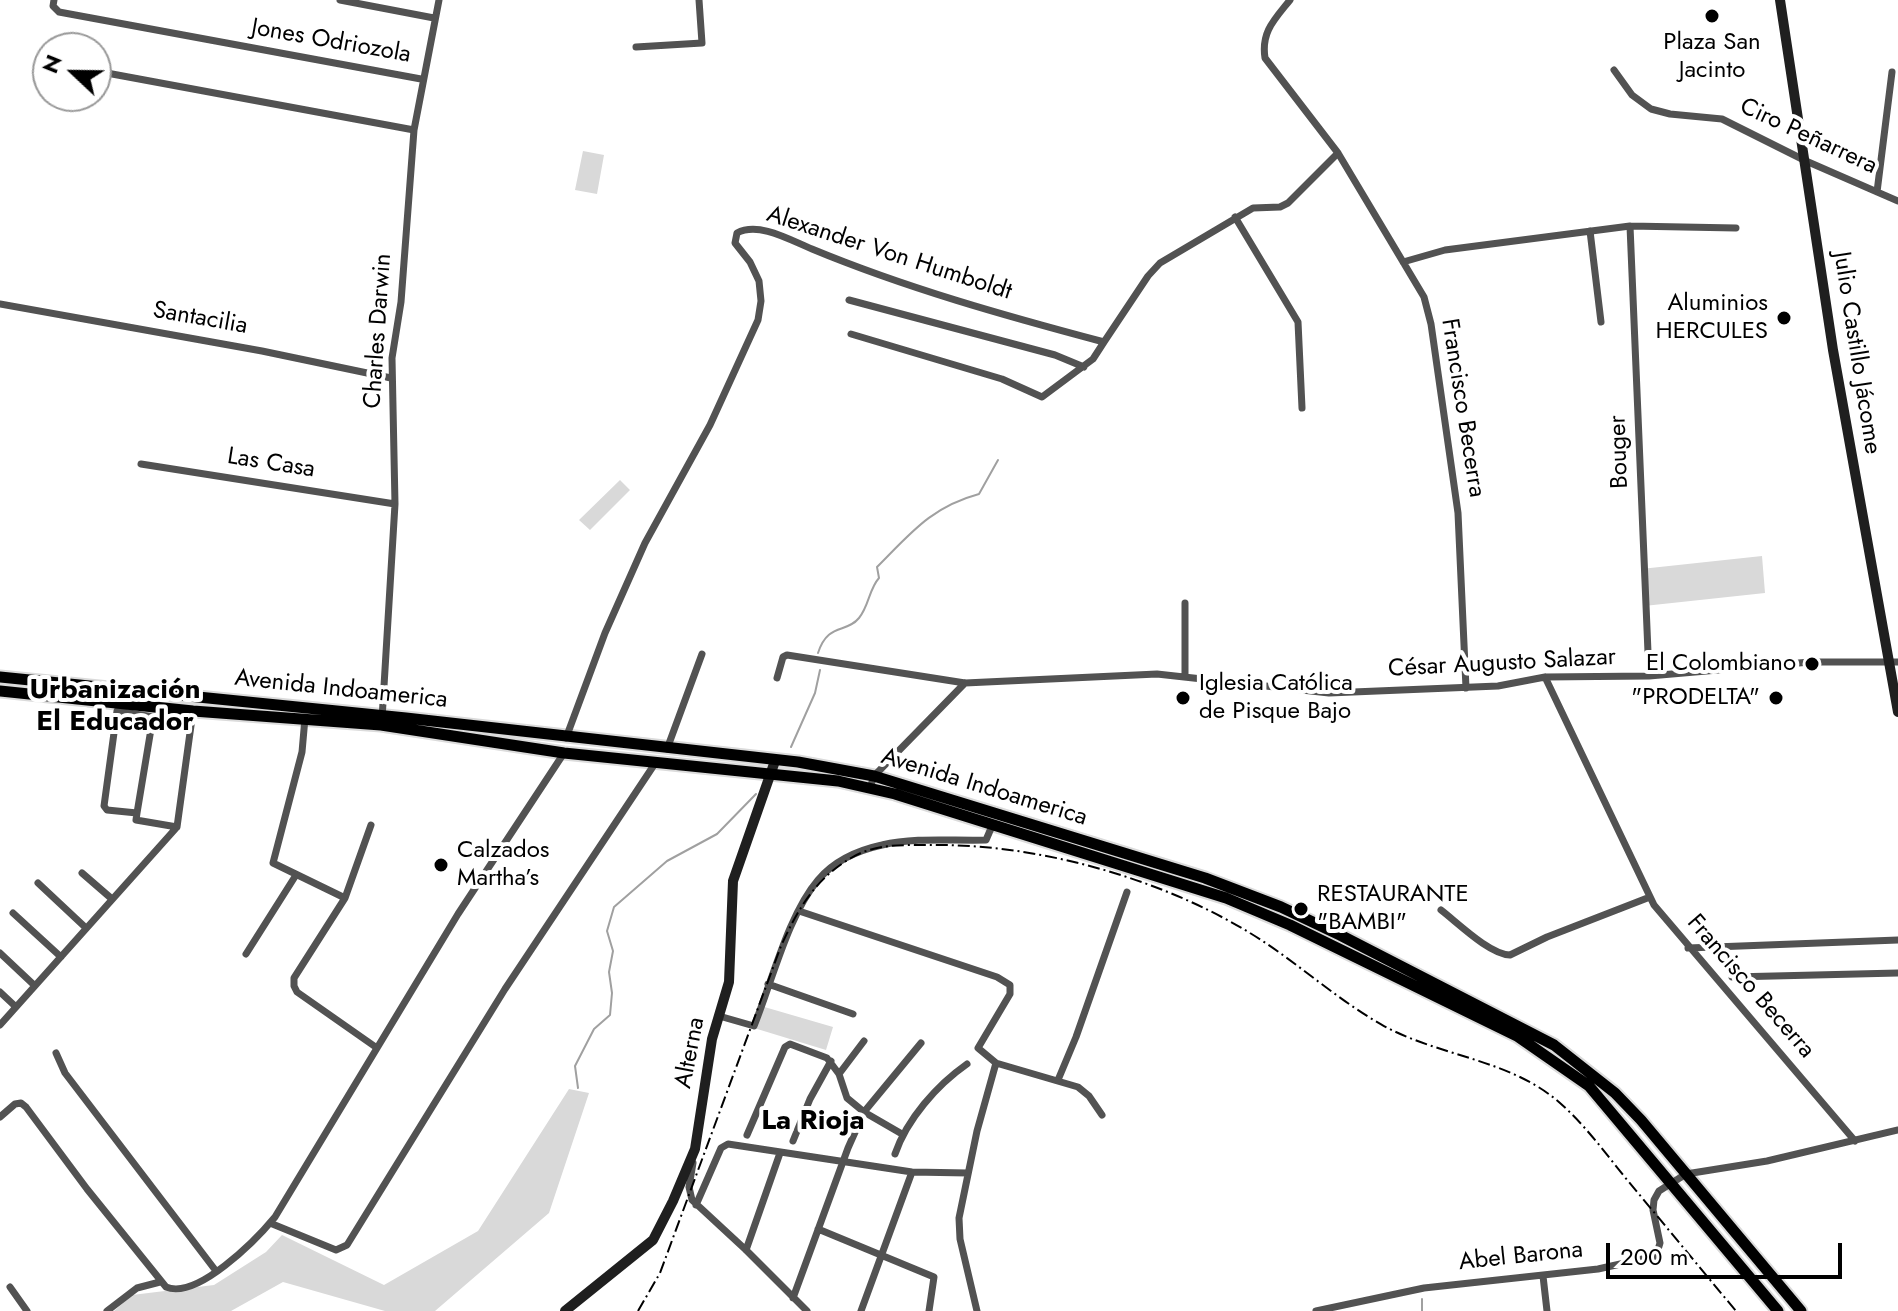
<!DOCTYPE html>
<html>
<head>
<meta charset="utf-8">
<style>
  body { margin:0 }
  #map { position:relative; width:1898px; height:1311px; overflow:hidden; background:#fff; font-family:Jost,sans-serif }
  canvas { display:block }
  .north { position:absolute; left:32px; top:32px; width:80px; height:80px; box-sizing:border-box; background:#fff; border:2px solid #999; border-radius:50%; rotate:292deg; font-size:22px; font-weight:700; line-height:32px; text-align:center; color:#000 }
  .north::after { content:''; display:block; margin:auto; width:28px; height:36px; background:#000; clip-path:polygon(50% 0,100% 100%,50% 72%,0 100%) }
  .scale { position:absolute; left:1606px; top:1243px; width:236px; height:36px; box-sizing:border-box; border:4px solid #000; border-top:0; padding-left:10px; font-size:24px; line-height:28px; white-space:nowrap; color:#000; -webkit-text-stroke:6px #fff; paint-order:stroke }
</style>
</head>
<body>
<div id="map">
<canvas width="1898" height="1311"></canvas>
<div class="north">N</div>
<div class="scale">200 m</div>
</div>
<script>
const ctx = document.querySelector('canvas').getContext('2d');
ctx.lineJoin = 'round';
function fill(path, color) { ctx.fillStyle = color; ctx.fill(path, 'evenodd'); }
function trace(path, color, width, dash) { ctx.strokeStyle = color; ctx.lineWidth = width; ctx.lineCap = dash ? 'butt' : 'round'; ctx.setLineDash(dash || []); ctx.stroke(path); }
function drawText(font, color, halo, rows, align = 'center') {
  ctx.font = font + ' Jost,sans-serif'; ctx.lineWidth = 8; ctx.setLineDash([]); ctx.textBaseline = 'middle'; ctx.strokeStyle = halo; ctx.fillStyle = color; for (const [text, x, y, turn = 0] of rows) {
    ctx.save(); ctx.translate(x, y); ctx.rotate((+turn || 0) * Math.PI / 180); ctx.textAlign = isNaN(turn) ? turn : align; if (halo) ctx.strokeText(text, 0, 0); ctx.fillText(text, 0, 0); ctx.restore();
  }
}
fill(new Path2D(`
  M583 151 604 155 597 194 575 190Z
  M620 480 630 490 590 530 579 520Z
  M1762 556 1765 593 1644 606 1641 569Z
  M761 1006 833 1027 826 1050 754 1028Z
  M569 1089 589 1093 549 1213 435 1311H385L283 1282 231 1311H114L132 1295 214 1285 266 1252 282 1235 384 1285 478 1231Z`), '#d9d9d9');
trace(new Path2D(`
  M818 653C828 622 846 634 859 618 869 606 869 589 879 578L877 567C911 533 931 507 979 494L998 460
  M791 747 815 693 820 670
  M578 1088 575 1066 594 1029 610 1015 612 993 609 972 613 951 607 931 614 907 667 861 717 834 756 794
  M1422 1311V1299`), '#a0a0a0', 2);
const primary = new Path2D(`
  M0 677 406 718 798 762 874 776 1205 878 1281 907 1340 935 1554 1045 1615 1093 1641 1120 1801 1311
  M0 691 193 711 381 725 564 753 838 781 895 794 1226 898 1290 925 1517 1036 1589 1086 1778 1311`);
trace(primary, '#dbdbdb', 15);
trace(new Path2D(`
  M54 0 53 6 59 12 421 79
  M340 0 434 18
  M1290 0C1274 20 1261 32 1265 58L1338 153 1424 297 1431 324 1458 513 1466 688
  M636 47 702 43 699 0
  M1614 70 1632 95 1651 109 1670 114 1722 119 1806 161 1898 201
  M96 71 414 130
  M1877 192 1892 72
  M1235 217 1298 322 1302 408
  M1630 226 1649 676
  M1590 231 1601 322
  M1403 262 1445 250 1630 226 1736 228
  M849 300 1055 355 1084 367
  M0 304 262 351 391 378
  M1104 342 1148 276 1160 263 1253 208 1280 207 1288 203 1338 153
  M141 464 395 504
  M1185 603V676
  M1545 677 1654 905 1855 1141
  M777 678 783 657 787 655 965 683 1157 674 1329 693 1498 686 1545 677 1649 676 1810 662H1898
  M305 718 302 752 273 863 345 898 294 978V986L297 992 377 1048
  M382 719 395 504 392 358 401 302 414 130 439 0
  M566 738 605 633 645 543 710 425 758 320 761 301 759 281 750 262 735 243 737 233C759 221 792 241 812 249 906 288 1006 316 1104 342L1093 359 1042 397 1002 379 851 334
  M667 749 702 654
  M870 788 874 776 965 683
  M137 813 107 810 104 806 117 711 153 717 137 813 136 820 177 827
  M82 873 112 899
  M38 883 86 928
  M345 898 371 825
  M1441 910C1458 923 1489 954 1510 955L1547 937 1650 897
  M799 911 997 977 1010 985V994L978 1048 996 1063 977 1131 959 1218 960 1239 977 1311
  M13 913 61 957
  M1688 948 1898 940
  M0 953 34 985
  M246 954 296 875
  M1732 977 1898 973
  M768 984 853 1014
  M0 992 16 1007
  M719 1016 754 1026C772 982 788 915 818 880 834 861 859 850 882 845 915 837 952 841 986 840L992 826
  M0 1025 177 827 193 711
  M56 1053 65 1073 216 1271
  M996 1063 1078 1087 1089 1096 1102 1115
  M839 1074 864 1041
  M1058 1080 1076 1037 1127 892
  M0 1117 15 1104 21 1103 26 1107 87 1189 166 1287C197 1300 256 1240 275 1217L458 914 564 753
  M747 1135 785 1047 790 1044 827 1058 839 1074 847 1098 864 1112 902 1134
  M793 1141 810 1099 831 1061
  M895 1154C907 1119 937 1085 967 1064
  M693 1163 689 1187 692 1200 746 1250 807 1311
  M696 1205 721 1148 728 1144 912 1172 968 1173
  M270 1223 336 1250 347 1245 505 989 656 762
  M818 1229 934 1277 929 1311
  M746 1250 780 1153
  M1543 1276 1547 1311
  M10 1287 27 1311
  M793 1298 848 1148 864 1112 921 1043
  M107 1311 137 1288 160 1282
  M861 1311 912 1172
  M1316 1311 1424 1288 1598 1269 1656 1256 1660 1243 1653 1210 1654 1200 1659 1191 1686 1174 1767 1161 1898 1130`), '#525252', 7);
trace(new Path2D(`
  M1780 0 1833 350 1898 712
  M565 1311 653 1240 673 1201 695 1149 712 1039 729 982 733 881 775 761`), '#1f1f1f', 10);
trace(primary, '#000', 11);
trace(new Path2D(`
  M638 1311 660 1273 781 946C798 909 815 879 851 858 874 844 901 845 927 845 1035 843 1158 877 1250 933 1296 961 1337 1000 1384 1026 1441 1057 1510 1059 1560 1103 1586 1126 1606 1154 1628 1181 1664 1224 1700 1268 1736 1311`), '#000', 2, [12, 4, 2, 4]);
for (const [x, y, r, color] of [
  [1712,16,8,"#000"],
  [1784,318,8,"#000"],
  [1812,664,8,"#000"],
  [1183,698,8,"#000"],
  [1776,698,8,"#000"],
  [441,865,8,"#000"],
  [1301,909,8,"#000"]
]) { const dot = new Path2D(); dot.arc(x, y, r, 0, 2 * Math.PI); ctx.fillStyle = color; ctx.fill(dot); trace(dot, '#fff', 3); }
drawText('24px', '#000', '#fff', [
  ["Jones Odriozola",331,42,10],
  ["Ciro Peñarrera",1808,137,25],
  ["Alexander Von Humboldt",889,254,18],
  ["Santacilia",200,319,10],
  ["Charles Darwin",379,331,-86],
  ["Julio Castillo Jácome",1856,353,81],
  ["Francisco Becerra",1462,408,81],
  ["Bouger",1620,452,-92],
  ["Las Casa",271,464,9],
  ["César Augusto Salazar",1502,664,-3],
  ["Avenida Indoamerica",341,690,6],
  ["Avenida Indoamerica",984,788,17],
  ["Francisco Becerra",1750,987,49],
  ["Alterna",691,1053,-79],
  ["Abel Barona",1521,1257,-6]
]);
drawText('24px', '#000', '#fff', [
  ["Plaza San",1712,43,"center"],
  ["Jacinto",1712,71,"center"],
  ["Aluminios",1768,304],
  ["HERCULES",1768,332],
  ["El Colombiano",1796,664],
  ["Iglesia Católica",1199,684,"left"],
  ["de Pisque Bajo",1199,712,"left"],
  ["\"PRODELTA\"",1760,698],
  ["Calzados",457,851,"left"],
  ["Martha’s",457,879,"left"],
  ["RESTAURANTE",1317,895,"left"],
  ["\"BAMBI\"",1317,923,"left"]
], 'right');
drawText('bold 28px', '#000', '#fff', [
  ["Urbanización",115,691],
  ["El Educador",115,723],
  ["La Rioja",813,1122]
]);
</script>
</body>
</html>
